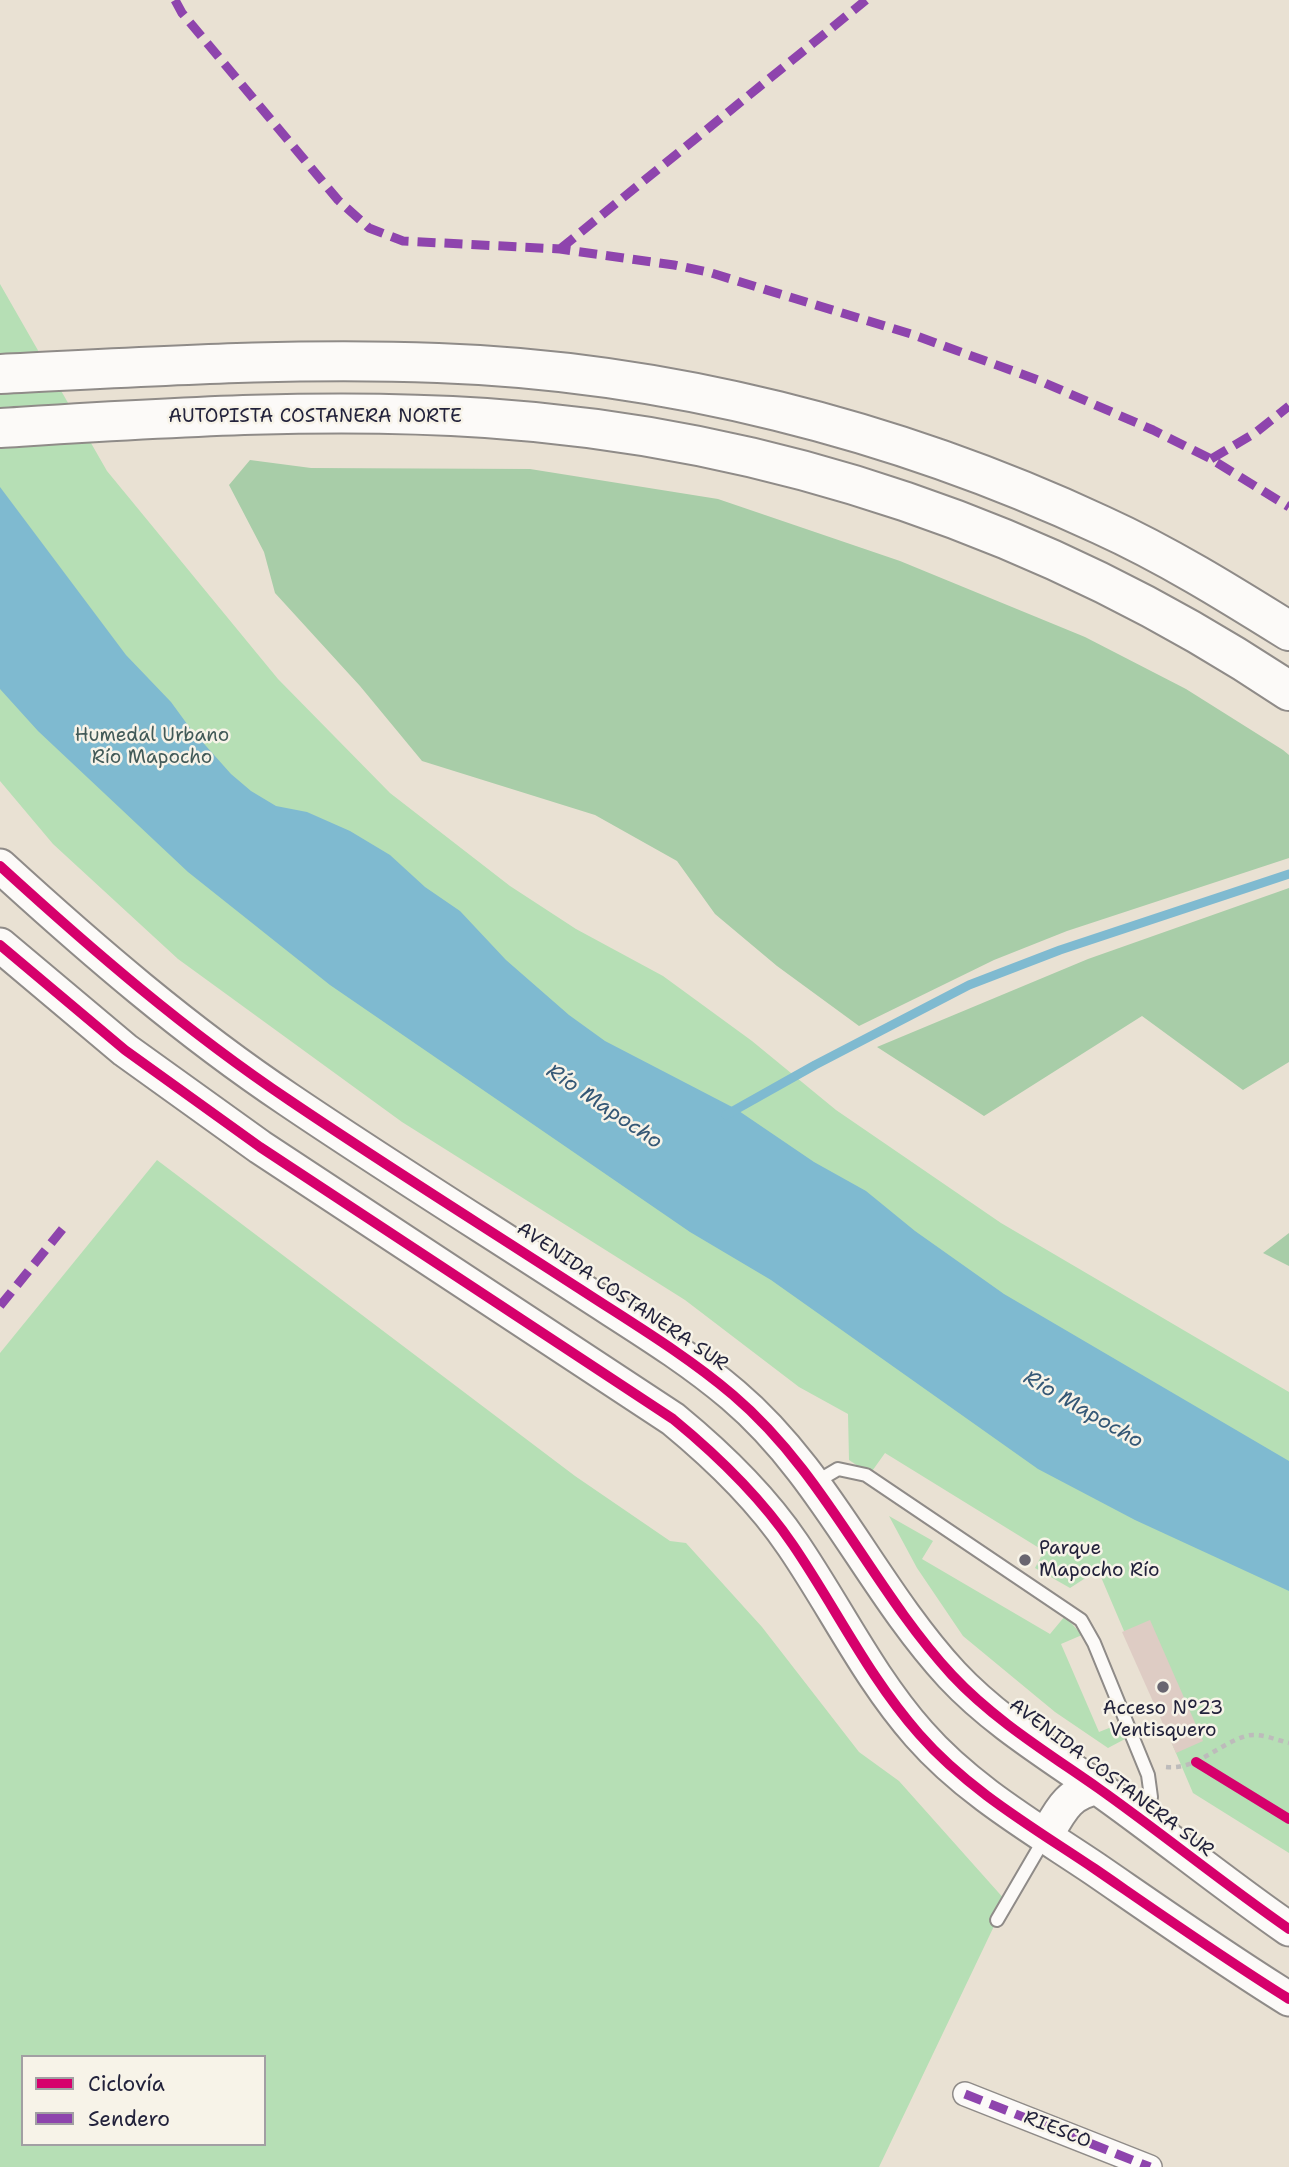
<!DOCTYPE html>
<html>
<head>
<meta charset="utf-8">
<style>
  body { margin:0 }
  #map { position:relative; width:1289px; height:2167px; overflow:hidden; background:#e9e1d3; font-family:"Shantell Sans",sans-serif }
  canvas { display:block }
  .legend { position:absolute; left:21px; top:2055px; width:245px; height:91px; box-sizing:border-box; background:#f7f3e8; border:2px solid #a29fa3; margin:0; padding:9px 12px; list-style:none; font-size:21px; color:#22223b }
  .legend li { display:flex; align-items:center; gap:14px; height:35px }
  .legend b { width:35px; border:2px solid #a29fa3 }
</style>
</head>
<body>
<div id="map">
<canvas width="1289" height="2167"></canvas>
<ul class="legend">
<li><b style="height:9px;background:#d6006c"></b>Ciclovía</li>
<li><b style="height:9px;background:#8e44ad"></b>Sendero</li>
</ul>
</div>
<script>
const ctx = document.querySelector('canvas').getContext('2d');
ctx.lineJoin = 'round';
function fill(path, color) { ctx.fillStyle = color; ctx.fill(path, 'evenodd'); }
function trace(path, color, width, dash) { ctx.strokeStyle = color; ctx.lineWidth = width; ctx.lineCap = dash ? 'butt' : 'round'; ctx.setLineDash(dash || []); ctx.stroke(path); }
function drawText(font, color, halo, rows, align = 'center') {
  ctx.font = font + ' "Shantell Sans",sans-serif'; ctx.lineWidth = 5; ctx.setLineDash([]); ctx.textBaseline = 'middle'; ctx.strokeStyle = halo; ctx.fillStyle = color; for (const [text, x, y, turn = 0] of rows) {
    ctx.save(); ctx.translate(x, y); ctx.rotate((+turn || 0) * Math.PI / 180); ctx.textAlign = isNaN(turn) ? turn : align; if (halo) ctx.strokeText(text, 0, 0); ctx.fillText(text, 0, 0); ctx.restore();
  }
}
fill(new Path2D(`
  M0 284 107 471 278 679 390 793 510 886 576 929 663 976 752 1041 836 1110 1001 1223 1289 1392V1853L1193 1793 1098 1570 1070 1588 1035 1568 1044 1551 885 1453 870 1474 849 1460 848 1414 799 1387 685 1300 402 1122 178 959 53 844 0 781Z
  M157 1160 575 1476 670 1541 686 1543 762 1627 859 1752 899 1781 1006 1901 879 2167H0V1353ZM23 2057H264V2144H23Z
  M889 1516 933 1541 922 1559 1050 1634 1065 1616 1082 1635 1061 1644 1099 1732 1119 1724 1125 1739 1108 1748 1055 1712 963 1636 917 1568Z`), '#b6dfb5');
fill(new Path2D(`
  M250 460 311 468 530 469 718 499 900 561 1085 637 1186 689 1283 750 1289 755V858L1067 931 994 960 859 1026 777 966 715 914 677 861 595 815 422 761 360 686 275 593 264 552 229 485Z
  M1289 888V1062L1243 1090 1142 1016 984 1116 877 1047 1088 959Z
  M1289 1233V1266L1263 1253Z`), '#a8cda8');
fill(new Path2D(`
  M0 487 126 655 171 702 190 728 231 774 251 791 276 806 307 812 350 831 390 855 425 887 460 911 506 960 569 1015 605 1041 736 1109 814 1162 866 1191 915 1231 1004 1294 1289 1461V1591L1135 1520 1038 1469 771 1280 690 1232 330 985 188 872 38 731 0 689Z`), '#7fbad0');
trace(new Path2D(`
  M726 1115 815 1065 969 985 1060 950 1289 874`), '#7fbad0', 9);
fill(new Path2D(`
  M1150 1620 1203 1741 1176 1753 1122 1632Z`), '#deccc4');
const lane = new Path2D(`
  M816 1482 838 1469 866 1475 1081 1620 1094 1643 1148 1775 1151 1797 1144 1818
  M997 1920 1046 1836`);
const street = new Path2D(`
  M965 2094 1150 2167`);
const secondary = new Path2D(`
  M0 866C92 950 186 1031 289 1100 385 1165 483 1226 580 1289 632 1323 686 1355 733 1395 825 1473 871 1587 952 1675 994 1720 1048 1753 1098 1788 1163 1834 1224 1884 1289 1929
  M0 945 125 1050 260 1147 673 1419C718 1456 760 1496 793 1545 836 1608 868 1676 919 1734 968 1790 1034 1828 1095 1869 1159 1913 1223 1958 1289 1999
  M1046 1836C1059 1813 1069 1790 1099 1788`);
const highway = new Path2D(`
  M0 374C146 367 292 357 438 363 665 371 895 429 1101 525 1167 555 1228 593 1289 631
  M0 428C162 418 324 407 486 418 773 437 1050 531 1289 691`);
trace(lane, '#8f8b88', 16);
trace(street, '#8f8b88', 26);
trace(secondary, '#8f8b88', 37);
trace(highway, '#8f8b88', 42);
trace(new Path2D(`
  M1166 1767C1197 1770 1218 1744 1246 1736 1259 1732 1276 1740 1289 1743`), '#bdbbbb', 4.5, [5, 5]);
trace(lane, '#fcfaf8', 12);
trace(street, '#fcfaf8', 23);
trace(secondary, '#fcfaf8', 33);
trace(highway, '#fcfaf8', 38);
trace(new Path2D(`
  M175 0 182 13 338 200 369 228 403 241 560 249 674 265 708 272 911 334 1038 380 1153 430 1211 459 1289 507
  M560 249 866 0
  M1211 459 1255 433 1289 406
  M0 1306 65 1226
  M965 2094 1150 2167`), '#8e44ad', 9, [18, 9]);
trace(new Path2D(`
  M0 866C92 950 186 1031 289 1100 385 1165 483 1226 580 1289 632 1323 686 1355 733 1395 825 1473 871 1587 952 1675 994 1720 1048 1753 1098 1788 1163 1834 1224 1884 1289 1929
  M0 945 125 1050 260 1147 673 1419C718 1456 760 1496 793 1545 836 1608 868 1676 919 1734 968 1790 1034 1828 1095 1869 1159 1913 1223 1958 1289 1999
  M1196 1762 1289 1819`), '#d6006c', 10);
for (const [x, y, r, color] of [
  [1025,1560,7,"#686570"],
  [1163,1687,7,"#686570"]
]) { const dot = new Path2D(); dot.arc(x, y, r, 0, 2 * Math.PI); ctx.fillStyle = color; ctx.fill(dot); trace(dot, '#f7f3e8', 2.5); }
drawText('19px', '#22223b', '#f7f3e8', [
  ["AUTOPISTA COSTANERA NORTE",315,417],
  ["AVENIDA COSTANERA SUR",622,1297,34],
  ["AVENIDA COSTANERA SUR",1111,1778,37],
  ["RIESCO",1057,2130,22]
]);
drawText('19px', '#425a58', '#f7f3e8', [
  ["Humedal Urbano",152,736],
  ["Río Mapocho",152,758]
]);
drawText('19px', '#22223b', '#f7f3e8', [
  ["Parque",1039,1549],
  ["Mapocho Río",1039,1571],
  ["Acceso N°23",1163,1709,"center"],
  ["Ventisquero",1163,1731,"center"]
], 'left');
drawText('italic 21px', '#355876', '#f7f3e8', [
  ["Río Mapocho",604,1107,34],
  ["Río Mapocho",1083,1410,30]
]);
</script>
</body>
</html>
